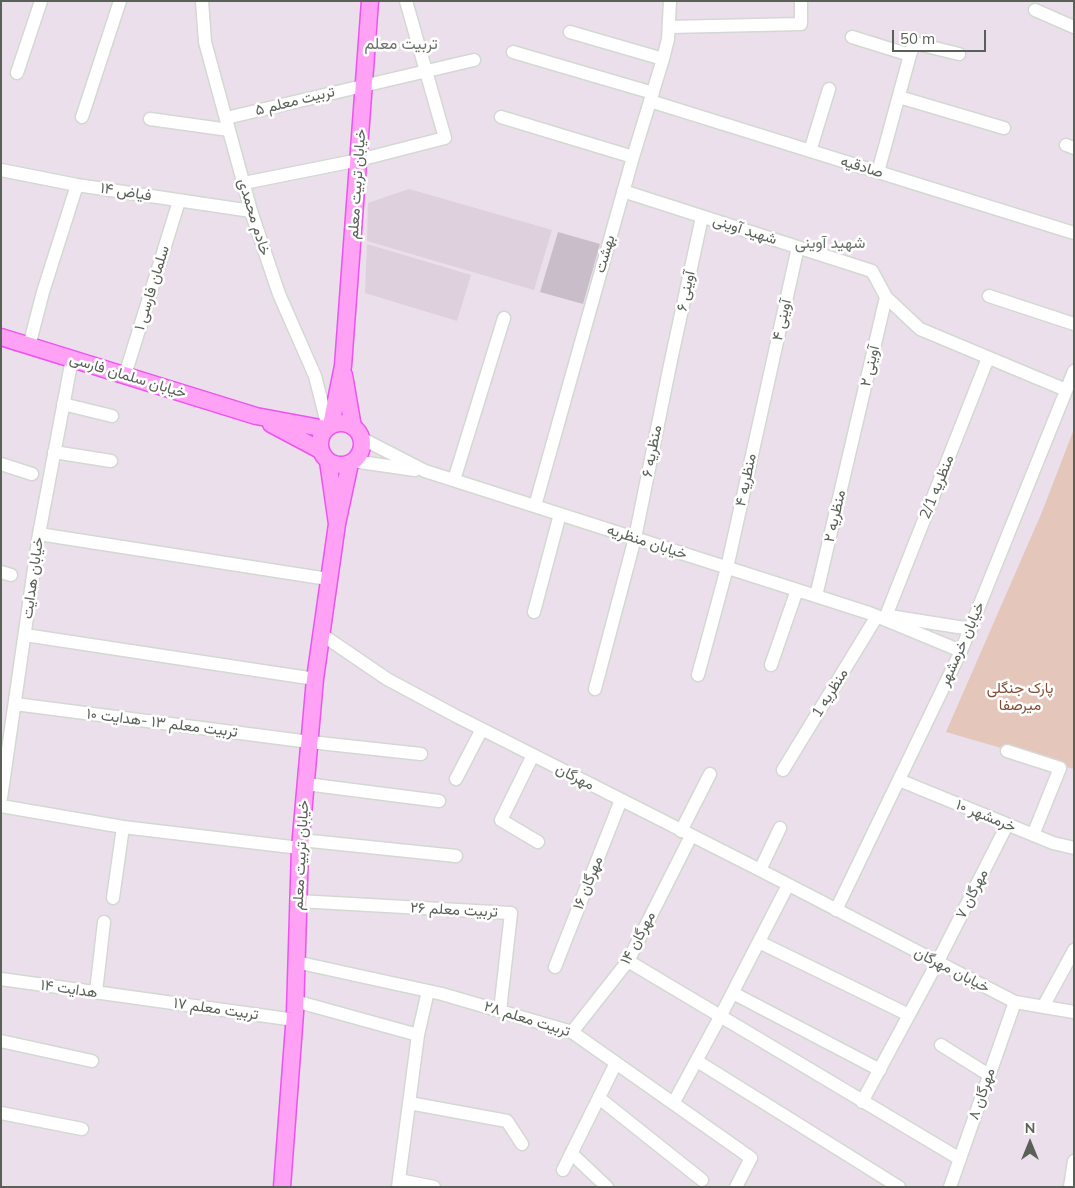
<!DOCTYPE html>
<html>
<head>
<meta charset="utf-8">
<style>
  body { margin:0 }
  #map { position:relative; width:1075px; height:1188px; overflow:hidden; background:#ebdfeb; font-family:Mulish,sans-serif }
  canvas { display:block }
  .frame { position:absolute; inset:0; border:2px solid #596058; pointer-events:none }
  .north { position:absolute; left:1005px; top:1118px; width:50px; height:50px; -webkit-text-stroke:4px #fff; paint-order:stroke; rotate:0deg; font-size:14px; font-weight:700; line-height:20px; text-align:center; color:#596058 }
  .north::after { content:''; display:block; margin:auto; width:18px; height:22px; background:#596058; clip-path:polygon(50% 0,100% 100%,50% 72%,0 100%) }
  .scale { position:absolute; left:892px; top:30px; width:94px; height:22px; box-sizing:border-box; border:2px solid #596058; border-top:0; padding-left:6px; font-size:15px; line-height:18px; white-space:nowrap; color:#596058; -webkit-text-stroke:4px #fff; paint-order:stroke }
</style>
</head>
<body>
<div id="map">
<canvas width="1075" height="1188"></canvas>
<div class="frame"></div>
<div class="north">N</div>
<div class="scale">50 m</div>
</div>
<script>
const ctx = document.querySelector('canvas').getContext('2d');
ctx.lineJoin = 'round';
function fill(path, color) { ctx.fillStyle = color; ctx.fill(path, 'evenodd'); }
function trace(path, color, width, dash) { ctx.strokeStyle = color; ctx.lineWidth = width; ctx.lineCap = dash ? 'butt' : 'round'; ctx.setLineDash(dash || []); ctx.stroke(path); }
function drawText(font, color, halo, rows, align = 'center') {
  ctx.font = font + ' Mulish,Vazirmatn,sans-serif'; ctx.lineWidth = 5; ctx.setLineDash([]); ctx.textBaseline = 'middle'; ctx.strokeStyle = halo; ctx.fillStyle = color; for (const [text, x, y, turn = 0] of rows) {
    ctx.save(); ctx.translate(x, y); ctx.rotate((+turn || 0) * Math.PI / 180); ctx.textAlign = isNaN(turn) ? turn : align; if (halo) ctx.strokeText(text, 0, 0); ctx.fillText(text, 0, 0); ctx.restore();
  }
}
fill(new Path2D(`
  M409 189 552 230 534 290 367 241 368 203Z
  M367 244 471 275 457 321 365 293Z`), '#ded0dd');
fill(new Path2D(`
  M1074 429V769L946 732 1042 512Z`), '#e4c6bb');
fill(new Path2D(`
  M558 232 600 244 583 304 540 292Z`), '#c8bdc9');
const minor = new Path2D(`
  M202 1 205 42 251 211 279 294 315 376 328 427
  M1035 10 1074 27
  M669 27 801 24V1
  M570 32 663 59
  M852 37 910 55 878 172
  M513 52 653 93
  M910 55 914 43 959 54
  M17 73 41 1
  M899 97 1004 128
  M650 101 1074 233
  M82 117 120 1
  M501 117 633 157
  M226 118 474 60
  M150 119 229 130
  M1066 145 1074 148
  M810 151 829 89
  M1 170 77 185 251 211
  M244 183 359 160 445 138 406 1
  M623 191 872 271 886 297 920 329 1066 390
  M989 296 1074 324
  M29 346 43 292 77 185
  M125 375 179 201
  M63 404 112 416
  M361 438 425 471 869 613 961 651
  M54 452 111 461
  M353 461 415 470
  M1 464 32 474
  M454 480 504 318
  M535 506 633 157 663 59 668 39 670 1
  M39 534 328 579
  M1 572 11 575
  M816 596 886 297
  M534 612 560 514
  M886 616 988 358
  M889 616 971 629
  M321 634 387 679 456 716 760 870 1015 1002 1074 1012
  M25 635 315 679
  M771 665 797 590
  M698 675 727 568 798 247
  M595 689 635 538 670 365 702 217
  M15 704 310 742 421 754
  M1007 751 1060 768 1033 835
  M533 755 501 820 538 842
  M783 770 877 616
  M456 779 482 729
  M899 780 1053 843 1074 848
  M306 784 439 801
  M1 798 39 534 72 359
  M1 806 123 827 300 848
  M681 831 710 774
  M301 840 456 856
  M760 870 780 828
  M113 898 123 827
  M298 901 511 913 500 1011
  M836 910 961 651 1074 371
  M759 942 909 1015
  M628 961 960 1159
  M296 962 442 994 572 1032 751 1158 736 1187
  M555 967 621 800
  M1 979 295 1020
  M96 992 104 922
  M733 993 880 1070
  M295 1001 418 1035
  M1043 1007 1074 950
  M572 1032 628 961 691 836
  M1 1041 92 1061
  M941 1045 989 1075
  M697 1061 899 1187
  M599 1098 702 1180
  M674 1102 720 1017 788 885
  M862 1102 937 963 1007 825
  M409 1103 507 1121 522 1144
  M1 1113 82 1129
  M571 1153 607 1187
  M563 1170 616 1063
  M399 1180 434 1187
  M398 1187 418 1035 428 991
  M950 1187 1015 1002
  M1070 1187 1074 1161`);
const major = new Path2D(`
  M1 337 256 416 326 429
  M344 375 353 427
  M320 444a21 21 0 1 1 42 0a21 21 0 1 1-42 0Z
  M271 424 320 450
  M331 425 343 366 370 1
  M328 461 337 524 350 463
  M282 1187 295 1013 300 848 315 679 337 524`);
trace(minor, '#d3d9d2', 15);
trace(major, '#ee53f0', 19);
trace(minor, '#fff', 12);
trace(major, '#ffa1f5', 16);
drawText('15px', '#596058', '#fff', [
  ["تربیت معلم ۵",295,101,-14],
  ["صادقیه",862,167,17],
  ["خیابان تربیت معلم",357,184,-86],
  ["فیاض ۱۴",126,192,9],
  ["خادم محمدی",254,217,73],
  ["شهید آوینی",745,230,18],
  ["بهشت",605,254,-74],
  ["سلمان فارسی ۱",152,288,-73],
  ["آوینی ۶",686,291,-78],
  ["آوینی ۴",782,320,-77],
  ["آوینی ۲",870,366,-77],
  ["خیابان سلمان فارسی",128,376,17],
  ["منظریه ۶",652,451,-79],
  ["منظریه ۴",746,480,-78],
  ["منظریه 2/1",937,487,-68],
  ["منظریه ۲",835,516,-77],
  ["خیابان منظریه",647,542,18],
  ["خیابان هدایت",33,578,-82],
  ["خیابان خرمشهر",962,644,-66],
  ["منظریه 1",830,693,-58],
  ["تربیت معلم ۱۳ -هدایت ۱۰",162,723,7],
  ["مهرگان",575,777,27],
  ["خرمشهر ۱۰",986,816,22],
  ["خیابان تربیت معلم",301,855,-87],
  ["مهرگان ۱۶",588,883,-68],
  ["مهرگان ۷",972,894,-63],
  ["تربیت معلم ۲۶",454,910,3],
  ["مهرگان ۱۴",638,938,-62],
  ["خیابان مهرگان",952,970,27],
  ["هدایت ۱۴",69,989,8],
  ["تربیت معلم ۱۷",216,1009,8],
  ["تربیت معلم ۲۸",527,1019,17],
  ["مهرگان ۸",982,1094,-71]
]);
drawText('15px', '#834d34', '#fff', [
  ["پارک جنگلی",1020,688],
  ["میرصفا",1020,705]
]);
drawText('16px', '#6b7269', '#fff', [
  ["تربیت معلم",401,44],
  ["شهید آوینی",830,243]
]);
</script>
</body>
</html>
